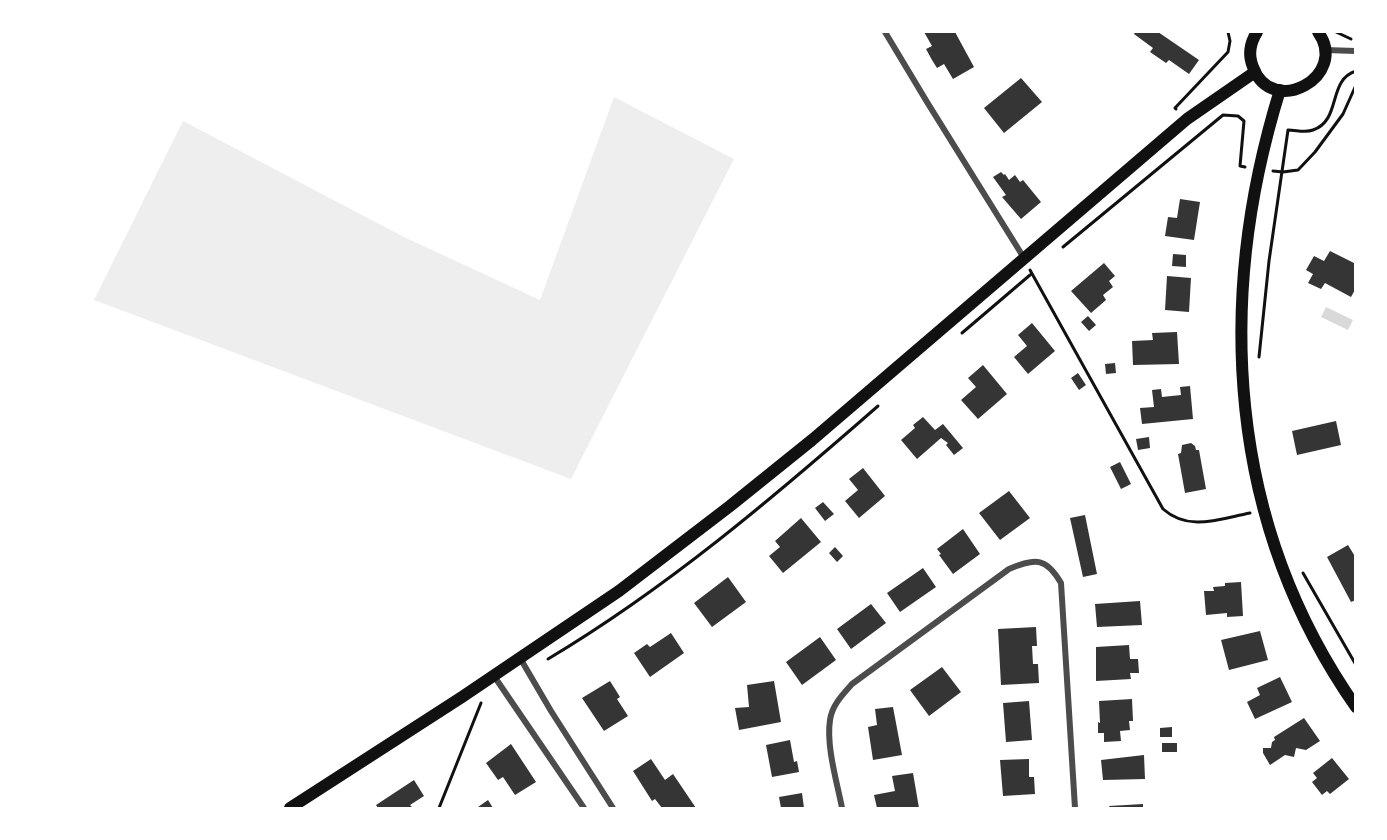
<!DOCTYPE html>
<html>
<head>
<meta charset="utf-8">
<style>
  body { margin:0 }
  #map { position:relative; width:1387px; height:840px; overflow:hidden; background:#fff; font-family:Raleway,sans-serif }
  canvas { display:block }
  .frame { position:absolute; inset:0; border:33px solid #fff; pointer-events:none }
</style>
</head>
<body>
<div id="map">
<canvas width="1387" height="840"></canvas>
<div class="frame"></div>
</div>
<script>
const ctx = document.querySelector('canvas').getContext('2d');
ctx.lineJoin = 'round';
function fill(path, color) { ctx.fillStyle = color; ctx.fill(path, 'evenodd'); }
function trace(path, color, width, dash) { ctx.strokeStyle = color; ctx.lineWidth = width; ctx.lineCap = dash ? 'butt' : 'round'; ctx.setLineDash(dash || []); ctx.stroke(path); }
fill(new Path2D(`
  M614 97 734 159 571 479 94 300 183 121 404 237 540 300Z`), '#eee');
fill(new Path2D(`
  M1326 307 1353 320 1348 330 1321 317Z`), '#d9d9d9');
fill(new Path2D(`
  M924 32H955L974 67 953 79 944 64 937 68 932 60 926 49 932 46Z
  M1135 32H1158L1199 60 1189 74 1169 60 1166 63 1150 52 1153 48 1134 34Z
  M1021 78 1042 102 1004 133 984 108Z
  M1001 172 1004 175 1005 174 1009 180 1015 175 1020 182 1023 180 1041 202 1021 219 1002 197 1006 195 993 177Z
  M1180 199 1200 202 1194 240 1165 236 1168 217 1177 218Z
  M1330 251 1356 264V288L1351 297 1325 283 1321 289 1308 283 1313 274 1306 270 1314 256 1324 261Z
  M1173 254 1186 255V267L1172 266Z
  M1104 263 1115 276 1109 281 1113 287 1103 295 1106 300 1091 313 1071 291Z
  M1167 276 1191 278 1189 312 1165 310Z
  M1088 316 1096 325 1089 331 1081 322Z
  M1032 323 1055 351 1028 374 1014 357 1027 346 1018 335Z
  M1177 332 1179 364 1133 365 1132 341 1153 340 1152 333Z
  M1115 363 1116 373 1106 374 1105 364Z
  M983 365 1007 394 978 419 961 400 976 387 968 378Z
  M1078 373 1086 385 1079 390 1071 378Z
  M1190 386 1193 419 1142 424 1140 408 1154 407 1152 390 1161 389 1162 397 1181 395 1180 387Z
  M923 417 935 430 943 424 963 448 954 455 946 445 948 443 941 438 917 459 901 440 915 428 913 425Z
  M1336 421 1341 445 1297 455 1292 431Z
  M1149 437 1150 448 1138 450 1136 439Z
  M1191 443 1195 446 1196 450H1199L1206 489 1185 493 1178 454 1181 453 1182 445Z
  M1120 462 1131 484 1121 489 1110 467Z
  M863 468 885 496 859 518 845 501 858 490 849 479Z
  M1009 491 1030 518 1000 540 979 513Z
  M823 502 834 514 825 521 815 508Z
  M1085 515 1097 574 1083 577 1070 518Z
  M801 518 821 542 783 573 769 556 780 547 775 541Z
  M963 529 980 554 953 574 939 555 941 554 937 549Z
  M1348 545 1356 558V600L1351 602 1327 557Z
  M835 547 843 556 837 562 829 553Z
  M923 568 936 587 900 612 887 593Z
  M728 577 746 602 712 627 694 603Z
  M1241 582 1243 616 1227 617V613L1206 615 1204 591H1214L1213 587 1225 586V583Z
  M1140 601 1142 625 1097 627 1095 604Z
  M871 604 886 623 851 649 837 629Z
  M1036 627 1037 646H1032L1033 664H1038L1039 683 1001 685 998 629Z
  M1260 631 1268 660 1229 670 1221 640Z
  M671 633 684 653 650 677 634 653 647 644 650 647Z
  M820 637 836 660 802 685 786 662Z
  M1129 645 1130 659H1138L1139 673H1130L1131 679 1096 681V647Z
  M942 667 961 692 929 716 910 690Z
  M1280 677 1292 702 1255 719 1247 702 1260 695 1257 688Z
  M610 681 620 697 617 699 628 716 604 731 582 698Z
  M774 681 781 722 739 730 735 708 749 707 747 685Z
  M1132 699 1133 721H1129L1130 730 1120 731 1121 741 1104 742V733H1098V722L1100 723 1099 701Z
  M1029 701 1032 740 1006 742 1003 703Z
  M893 707 902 755 873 760 868 727 877 725 875 709Z
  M1304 718 1320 741 1306 750 1296 748 1294 757 1285 755 1270 765 1263 753V748H1271L1272 742 1275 740 1274 737Z
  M1172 727V737H1160V728Z
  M790 740 794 762 797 761 799 772 772 777 766 745Z
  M1162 743H1177V752H1162Z
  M511 744 536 782 515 795 503 777 498 780 486 763Z
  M1144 755 1145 779 1103 780 1101 760Z
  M1332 758 1349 779 1330 794 1327 791 1322 795 1312 782 1317 778 1313 773Z
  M651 759 665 780 673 774 696 808H662L655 799 652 801 633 771Z
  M1029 759V777H1034L1035 794 1003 796 1000 760Z
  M913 773 919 808H877L874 795 895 791 892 776Z
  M414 780 424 796 410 805 413 808H378L376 805Z
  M802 793 804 808H781L779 797Z
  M488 800 493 808H480L478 807Z
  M1143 804V808H1110L1109 806Z`), '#353535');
trace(new Path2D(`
  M1336 32 1351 39
  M1176 109 1175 108 1228 52 1230 41 1228 32
  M1273 171 1283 172 1298 170 1315 152 1343 114 1356 85
  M1063 247 1223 115 1238 116 1244 121 1240 166 1245 167
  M1030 270 1163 509C1189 532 1219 519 1250 513
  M962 333 1030 275
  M1259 357 1269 261 1288 130C1296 130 1306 133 1313 130 1342 120 1327 80 1356 71
  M1303 573 1356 665
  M548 659C667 588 774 497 878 406
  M439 808 481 703`), '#111', 3);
trace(new Path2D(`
  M885 32 927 102 1024 258
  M1325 50 1356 51
  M520 658 551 711 613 808
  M494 676 584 808
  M842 808C837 782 826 746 830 720 832 705 843 694 852 684L1009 569C1035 558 1046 557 1061 583L1075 808`), '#4c4c4c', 6);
trace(new Path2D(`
  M1257 32C1250 43 1248 55 1253 67 1272 119 1350 76 1318 32
  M1280 90C1215 300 1227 523 1356 707
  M290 808 462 697 619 591 730 506 812 440 1187 119 1255 72`), '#111', 12);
</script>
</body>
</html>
